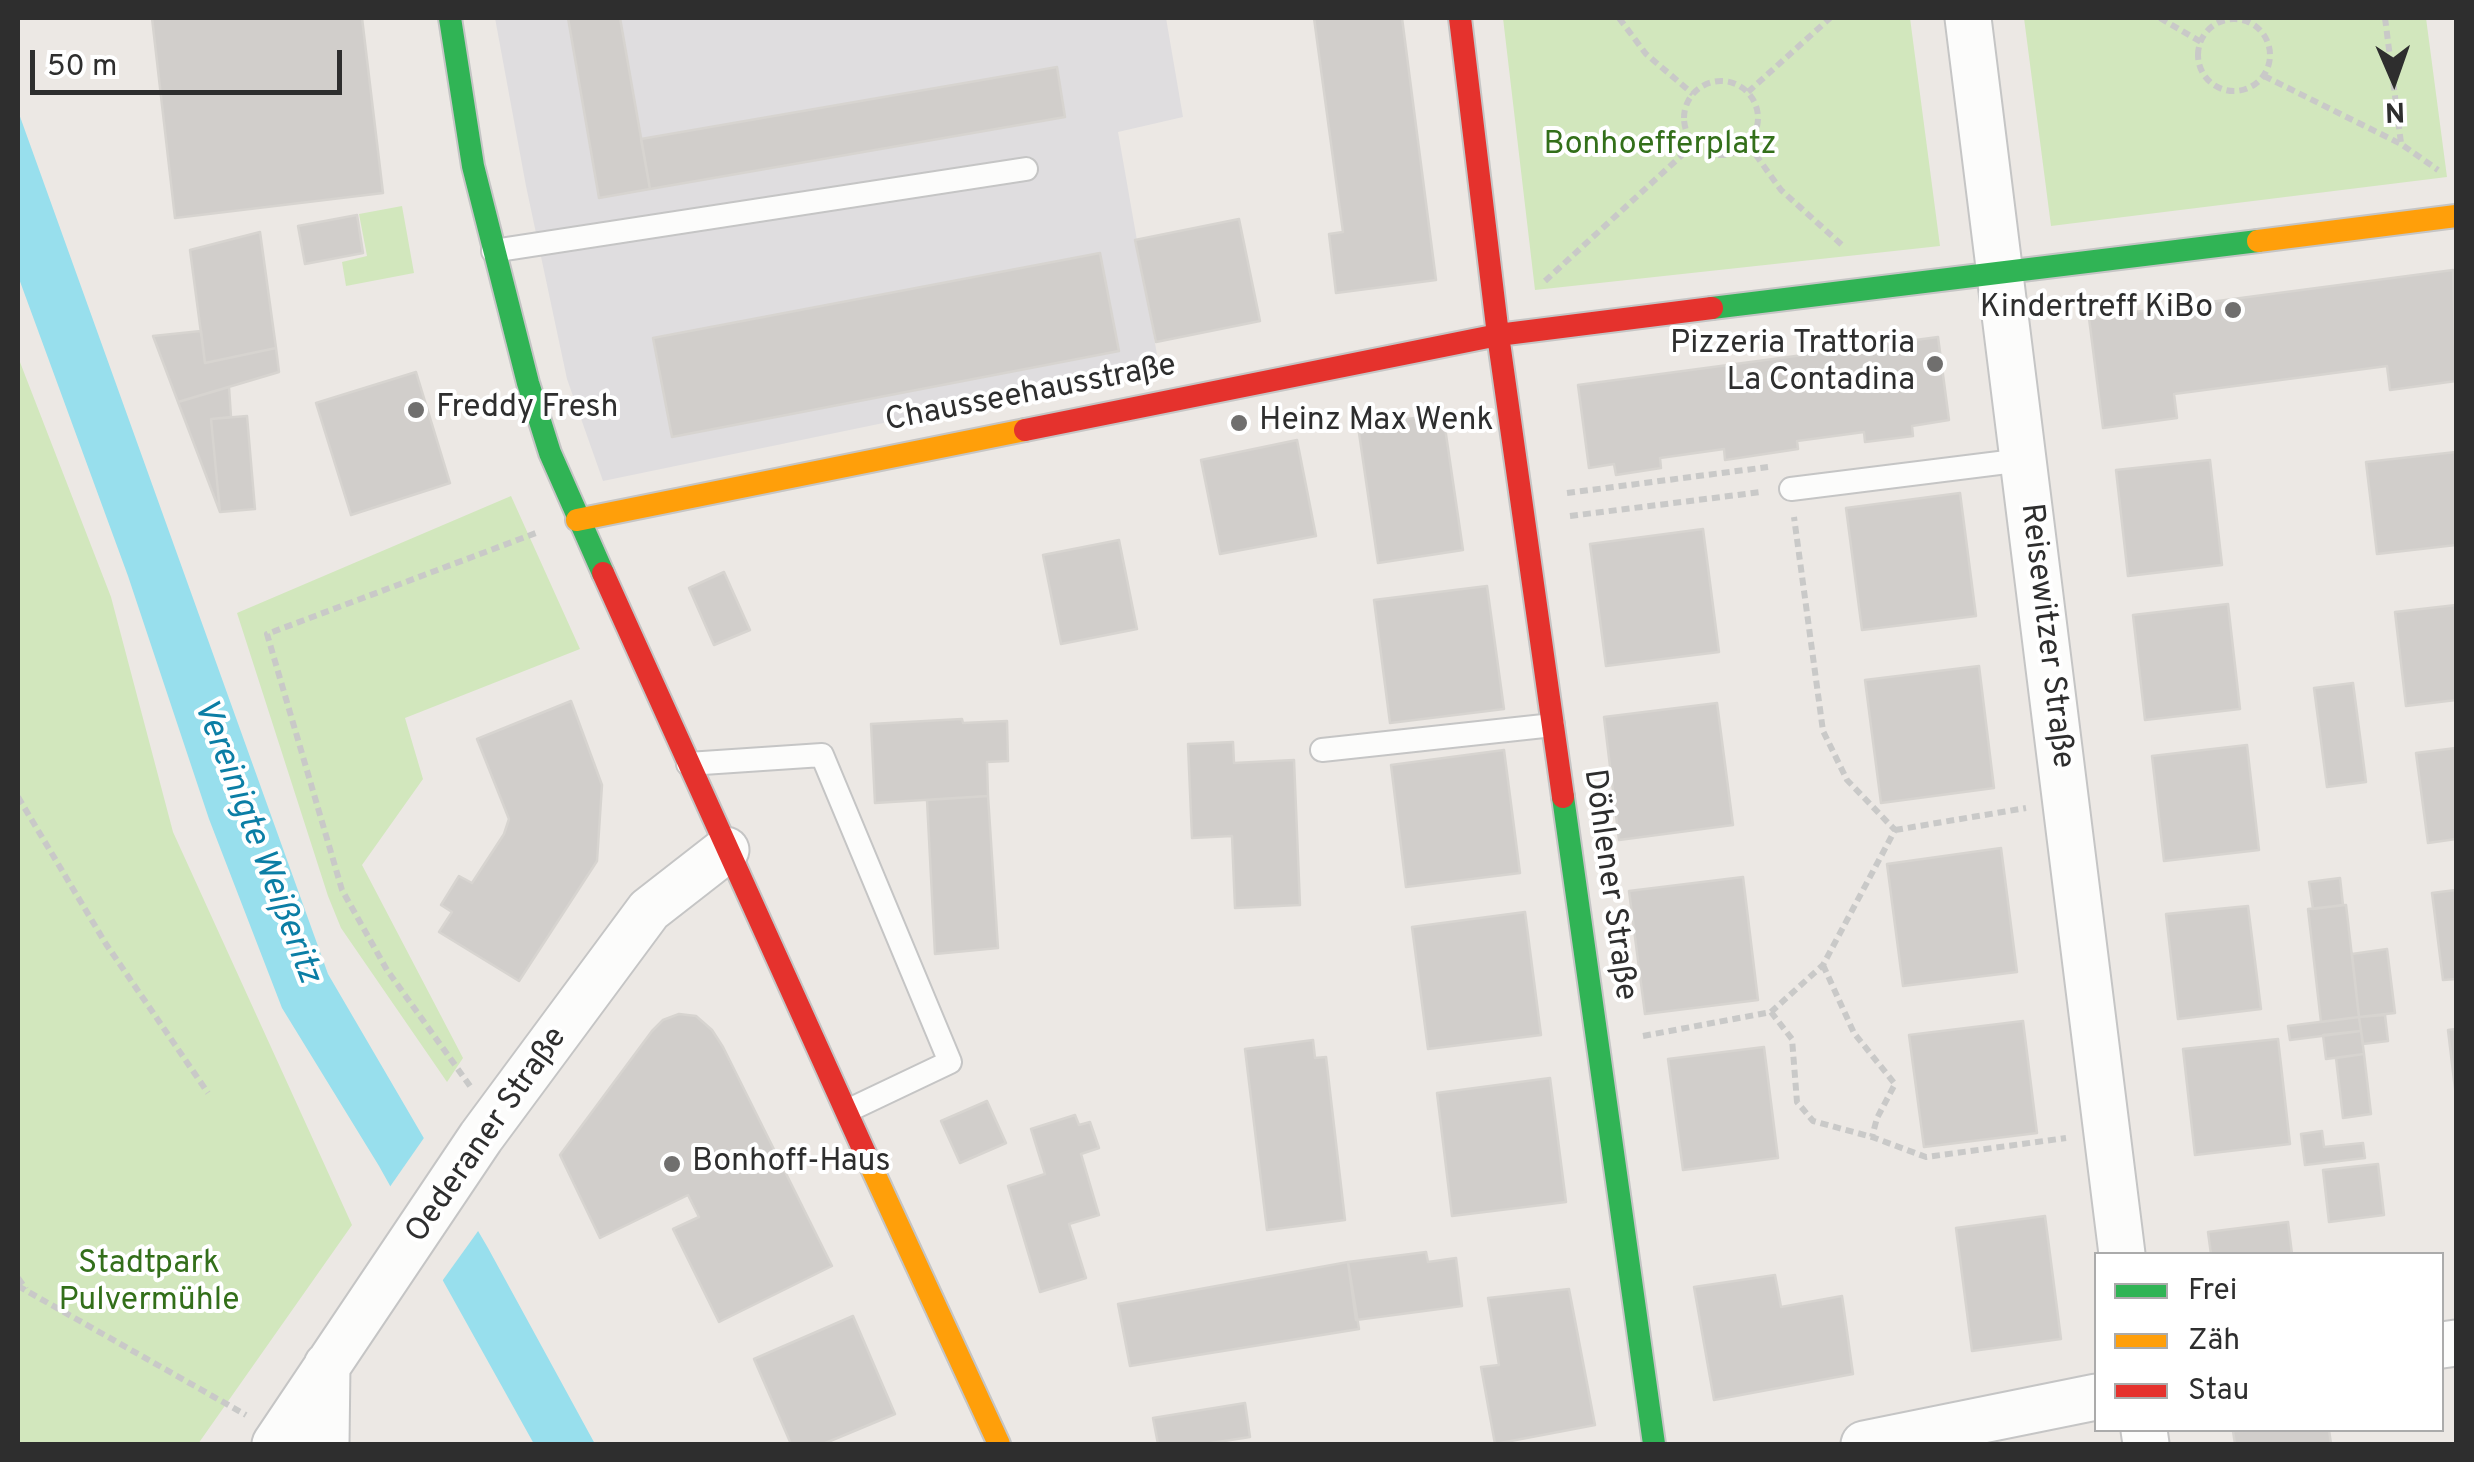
<!DOCTYPE html>
<html>
<head>
<meta charset="utf-8">
<style>
  body { margin:0 }
  #map { position:relative; width:2474px; height:1462px; overflow:hidden; background:#ece8e4; font-family:Overpass,sans-serif }
  canvas { display:block }
  .frame { position:absolute; inset:0; border:20px solid #2e2e2e; pointer-events:none }
  .legend { position:absolute; left:2094px; top:1252px; width:350px; height:180px; box-sizing:border-box; background:#fff; border:2px solid #ababab; margin:0; padding:12px 18px; list-style:none; font-size:30px; color:#2e2e2e }
  .legend li { display:flex; align-items:center; gap:20px; height:50px }
  .legend b { width:50px; border:2px solid #ababab }
  .north { position:absolute; left:2344px; top:30px; width:100px; height:100px; -webkit-text-stroke:8px #fff; paint-order:stroke; rotate:178deg; font-size:28px; font-weight:700; line-height:40px; text-align:center; color:#2e2e2e }
  .north::after { content:''; display:block; margin:auto; width:35px; height:45px; background:#2e2e2e; clip-path:polygon(50% 0,100% 100%,50% 72%,0 100%) }
  .scale { position:absolute; left:30px; top:50px; width:312px; height:45px; box-sizing:border-box; border:5px solid #2e2e2e; border-top:0; padding-left:12px; font-size:30px; line-height:35px; white-space:nowrap; color:#2e2e2e; -webkit-text-stroke:8px #fff; paint-order:stroke }
</style>
</head>
<body>
<div id="map">
<canvas width="2474" height="1462"></canvas>
<div class="frame"></div>
<ul class="legend">
<li><b style="height:12px;background:#30b455"></b>Frei</li>
<li><b style="height:12px;background:#ff9f0a"></b>Zäh</li>
<li><b style="height:12px;background:#e5322d"></b>Stau</li>
</ul>
<div class="north">N</div>
<div class="scale">50 m</div>
</div>
<script>
const ctx = document.querySelector('canvas').getContext('2d');
ctx.lineJoin = 'round';
function fill(path, color) { ctx.fillStyle = color; ctx.fill(path, 'evenodd'); }
function trace(path, color, width, dash) { ctx.strokeStyle = color; ctx.lineWidth = width; ctx.lineCap = dash ? 'butt' : 'round'; ctx.setLineDash(dash || []); ctx.stroke(path); }
function drawText(font, color, halo, rows, align = 'center') {
  ctx.font = font + ' Overpass,sans-serif'; ctx.lineWidth = 8; ctx.setLineDash([]); ctx.textBaseline = 'middle'; ctx.strokeStyle = halo; ctx.fillStyle = color; for (const [text, x, y, turn = 0] of rows) {
    ctx.save(); ctx.translate(x, y); ctx.rotate((+turn || 0) * Math.PI / 180); ctx.textAlign = isNaN(turn) ? turn : align; if (halo) ctx.strokeText(text, 0, 0); ctx.fillText(text, 0, 0); ctx.restore();
  }
}
fill(new Path2D(`
  M495 18H1166L1183 117 1118 132 1159 366 603 481 567 379 526 186Z`), '#dfdddf');
fill(new Path2D(`
  M1503 18H1910L1940 246 1535 290Z
  M2024 18H2426L2447 177 2051 226Z
  M402 206 414 273 346 286 342 262 367 256 359 214Z
  M18 357 111 597 173 832 352 1225 198 1444H18Z
  M511 496 580 649 405 718 423 779 362 865 463 1058 447 1082 341 928 328 896 237 613Z`), '#d2e7bd');
fill(new Path2D(`
  M18 111 328 974 488 1248 595 1444H534L379 1166 282 1008 209 819 128 576 18 276Z`), '#98dfed');
fill(new Path2D(`
  M426 1135 481 1227 440 1284 387 1191Z`), '#ece8e4');
const building = new Path2D(`
  M152 18H362L383 193 175 218Z
  M568 18H620L650 189 599 198Z
  M1314 18H1402L1436 280 1336 293 1329 234 1343 232Z
  M1057 67 1065 117 650 189 641 139Z
  M357 215 363 253 305 264 298 226Z
  M1239 219 1260 321 1156 342 1135 240Z
  M260 232 276 348 205 363 190 250Z
  M1100 253 1119 351 672 437 653 338Z
  M2453 270 2456 381 2390 390 2387 366 2174 394 2177 418 2103 428 2089 318Z
  M201 331 205 363 276 348 279 372 178 402 153 336Z
  M1938 337 1949 420 1912 426 1913 436 1865 442 1864 432 1797 441 1798 449 1725 460 1724 449 1660 458 1661 468 1616 475 1614 464 1589 468 1578 385Z
  M416 372 450 483 351 515 316 403Z
  M229 387 231 417 211 419 220 512 178 402Z
  M1443 414 1463 550 1378 563 1358 426Z
  M247 416 255 509 220 512 211 419Z
  M1297 440 1316 536 1220 554 1201 460Z
  M2456 452V545L2377 554 2366 462Z
  M2210 460 2222 565 2128 576 2116 470Z
  M1960 493 1976 616 1862 630 1846 508Z
  M1703 529 1719 652 1606 666 1590 544Z
  M1119 540 1137 629 1061 644 1043 555Z
  M724 572 750 630 714 645 689 588Z
  M1487 586 1504 709 1390 723 1374 600Z
  M2228 604 2240 709 2145 720 2133 615Z
  M2456 605V700L2406 706 2395 612Z
  M1979 666 1994 788 1881 803 1865 680Z
  M2353 683 2366 782 2327 787 2314 688Z
  M571 701 602 785 597 861 519 981 439 932 452 912 441 905 459 876 472 883 504 834 509 819 477 739Z
  M1717 703 1733 825 1619 840 1604 717Z
  M962 719 963 723 1007 721 1008 761 987 762 988 796 875 803 871 724Z
  M1233 742 1234 763 1294 760 1300 905 1235 908 1232 836 1192 838 1188 744Z
  M2247 745 2259 850 2164 861 2152 756Z
  M2456 748V839L2428 843 2416 753Z
  M1504 750 1520 873 1406 887 1391 765Z
  M988 796 998 948 935 954 927 800Z
  M2001 848 2017 972 1903 986 1887 864Z
  M1743 877 1758 1000 1645 1014 1629 891Z
  M2340 878 2343 905 2313 909 2309 882Z
  M2456 890V979L2443 980 2432 893Z
  M2346 905 2359 1017 2321 1022 2308 909Z
  M2248 906 2261 1009 2178 1019 2166 914Z
  M1525 912 1541 1035 1428 1049 1412 927Z
  M2387 949 2395 1013 2359 1017 2352 954Z
  M679 1014 696 1016 712 1030 723 1047 832 1266 719 1322 673 1229 699 1217 688 1195 600 1238 560 1155 652 1031 663 1020Z
  M2385 1015 2388 1041 2363 1044 2359 1017Z
  M2359 1017 2361 1031 2290 1040 2288 1026Z
  M2023 1021 2037 1133 1924 1147 1909 1035Z
  M2456 1029V1097L2448 1030Z
  M2361 1031 2364 1054 2326 1059 2323 1035Z
  M2278 1039 2290 1144 2195 1155 2183 1049Z
  M1313 1040 1315 1058 1326 1057 1345 1220 1267 1230 1245 1049Z
  M1764 1047 1778 1158 1683 1170 1668 1059Z
  M2364 1054 2371 1114 2343 1118 2336 1058Z
  M1550 1078 1566 1202 1452 1216 1437 1093Z
  M987 1101 1006 1143 960 1163 941 1121Z
  M1075 1115 1079 1125 1090 1122 1099 1148 1081 1154 1099 1215 1069 1224 1086 1278 1040 1292 1008 1186 1045 1174 1031 1129Z
  M2322 1131 2324 1147 2363 1143 2365 1158 2305 1165 2301 1134Z
  M2378 1164 2384 1215 2329 1222 2323 1170Z
  M2045 1216 2061 1339 1972 1351 1956 1228Z
  M2288 1222 2292 1254H2211L2208 1232Z
  M1426 1252 1428 1262 1456 1258 1462 1306 1356 1320 1348 1262Z
  M1348 1262 1359 1329 1130 1366 1118 1304Z
  M1775 1275 1781 1307 1842 1296 1853 1374 1714 1400 1694 1287Z
  M1569 1289 1595 1425 1495 1444 1481 1367 1499 1365 1488 1298Z
  M853 1316 895 1414 823 1444H791L754 1359Z
  M1245 1403 1250 1437 1205 1444H1158L1153 1418Z
  M2329 1430 2331 1444H2235L2233 1431Z`);
fill(building, '#d1cecb');
trace(building, '#d7d4d0', 2.5);
const lane = new Path2D(`
  M493 251 1026 169
  M1791 489 2023 460
  M1322 750 1553 725
  M688 764 822 755 950 1062 847 1111`);
const street = new Path2D(`
  M1968 18 2122 1254
  M2442 1345 2456 1343
  M2144 1430 2146 1444
  M275 1444 481 1137 649 910 726 850
  M326 1444 327 1365
  M1864 1444 2096 1397`);
const fast = new Path2D(`
  M450 18 473 166 528 383 550 453 603 573
  M1712 308 2258 241
  M1563 797 1654 1444`);
const slow = new Path2D(`
  M2258 241 2456 216
  M577 520 1025 430
  M869 1162 999 1444`);
const jam = new Path2D(`
  M1460 18 1498 335 1563 797
  M1025 430 1498 335 1712 308
  M603 573 869 1162`);
trace(lane, '#c5c5c5', 26);
trace(street, '#c5c5c5', 49);
trace(fast, '#c5c5c5', 26);
trace(slow, '#c5c5c5', 26);
trace(jam, '#c5c5c5', 26);
trace(new Path2D(`
  M1619 18 1646 54 1693 94
  M2160 18 2201 42
  M2385 18 2401 143
  M2198 55a36 36 0 1 1 72 0a36 36 0 1 1-72 0Z
  M2264 76 2401 144 2438 170
  M1684 118a37 37 0 1 1 74 0a37 37 0 1 1-74 0Z
  M1748 92 1830 18
  M1748 144 1781 190 1842 245
  M1545 281 1694 144
  M1567 493 1768 467
  M1570 516 1761 492
  M18 797 106 944 208 1093
  M1895 830 2026 808
  M1823 965 1854 1033 1895 1084 1877 1118 1872 1137
  M1771 1012 1792 1039 1797 1102 1813 1121 1872 1137 1926 1157 2066 1138
  M1643 1036 1771 1012 1823 965 1895 830 1847 780 1823 731 1794 517
  M470 1086 387 970 342 890 267 634 536 533
  M18 1278 26 1289
  M18 1286 246 1415`), '#c9c9c8', 6, [8, 5]);
trace(lane, '#fcfcfb', 22);
trace(street, '#fcfcfb', 45);
trace(fast, '#30b455', 22);
trace(slow, '#ff9f0a', 22);
trace(jam, '#e5322d', 22);
for (const [x, y, r, color] of [
  [2233,310,10,"#706f6e"],
  [1935,364,10,"#706f6e"],
  [416,410,10,"#706f6e"],
  [1239,423,10,"#706f6e"],
  [672,1164,10,"#706f6e"]
]) { const dot = new Path2D(); dot.arc(x, y, r, 0, 2 * Math.PI); ctx.fillStyle = color; ctx.fill(dot); trace(dot, '#fff', 4); }
drawText('32px', '#336f1a', '#fff', [
  ["Bonhoefferplatz",1660,147],
  ["Stadtpark",149,1266],
  ["Pulvermühle",149,1303]
]);
drawText('32px', '#2e2e2e', '#fff', [
  ["Kindertreff KiBo",2213,310,"right"],
  ["Pizzeria Trattoria",1915,346,"right"],
  ["La Contadina",1915,383,"right"],
  ["Freddy Fresh",436,410],
  ["Heinz Max Wenk",1259,423],
  ["Bonhoff-Haus",692,1164]
], 'left');
drawText('32px', '#2e2e2e', '#fff', [
  ["Chausseehausstraße",1031,395,-11],
  ["Reisewitzer Straße",2045,636,83],
  ["Döhlener Straße",1608,885,82],
  ["Oederaner Straße",488,1136,-55]
]);
drawText('italic 35px', '#0b7ea5', '#fff', [
  ["Vereinigte Weißeritz",255,842,69]
]);
</script>
</body>
</html>
